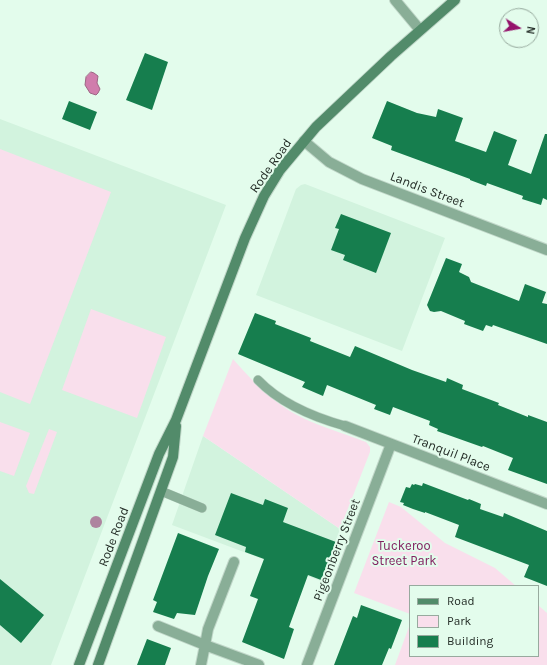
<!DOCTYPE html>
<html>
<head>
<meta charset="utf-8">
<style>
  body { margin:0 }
  #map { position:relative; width:547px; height:665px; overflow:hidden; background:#e3fcec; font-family:Karla,sans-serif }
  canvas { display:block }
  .legend { position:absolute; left:409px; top:585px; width:130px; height:72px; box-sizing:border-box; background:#e3fcec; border:1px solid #97aa9e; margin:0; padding:5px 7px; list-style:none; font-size:12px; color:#252e28 }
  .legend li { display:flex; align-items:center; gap:8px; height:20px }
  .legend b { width:20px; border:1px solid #97aa9e }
  .north { position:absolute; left:499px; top:8px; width:40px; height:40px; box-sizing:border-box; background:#e3fcec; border:1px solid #97aa9e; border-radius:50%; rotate:101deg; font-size:11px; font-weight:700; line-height:16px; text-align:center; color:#252e28 }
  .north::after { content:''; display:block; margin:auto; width:14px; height:18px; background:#94126b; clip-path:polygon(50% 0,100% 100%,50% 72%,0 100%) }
</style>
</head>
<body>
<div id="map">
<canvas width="547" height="665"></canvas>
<ul class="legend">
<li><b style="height:5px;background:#528b6a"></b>Road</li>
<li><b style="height:11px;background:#f9dfec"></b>Park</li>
<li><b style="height:11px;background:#167e4e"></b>Building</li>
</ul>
<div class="north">N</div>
</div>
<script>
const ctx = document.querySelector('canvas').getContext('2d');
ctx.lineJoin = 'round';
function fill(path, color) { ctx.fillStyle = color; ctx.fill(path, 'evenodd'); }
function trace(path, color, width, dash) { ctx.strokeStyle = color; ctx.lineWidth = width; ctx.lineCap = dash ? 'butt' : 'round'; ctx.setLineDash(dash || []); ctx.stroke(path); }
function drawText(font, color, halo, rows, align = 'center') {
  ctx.font = font + ' Karla,sans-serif'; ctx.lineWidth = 4; ctx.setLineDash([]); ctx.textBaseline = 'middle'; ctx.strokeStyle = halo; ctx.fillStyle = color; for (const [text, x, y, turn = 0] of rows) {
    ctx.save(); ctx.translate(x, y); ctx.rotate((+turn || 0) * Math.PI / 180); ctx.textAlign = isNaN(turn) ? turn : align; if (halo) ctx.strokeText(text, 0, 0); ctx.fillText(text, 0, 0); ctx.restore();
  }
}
fill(new Path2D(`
  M0 119 226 205 51 665H0Z
  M305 184 445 238 402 351 256 295 296 189 301 185Z
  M203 436 340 529 321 581 172 525Z`), '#d2f3de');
fill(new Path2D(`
  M0 149 111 192 30 404 0 392Z
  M91 309 166 337 137 418 62 390Z
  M233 359C249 377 264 393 284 407 306 423 341 432 366 442L370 447V452L340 529 203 436Z
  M0 422 30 433 14 476 0 471Z
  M49 429 57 432 34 494 29 493 26 486Z
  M389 502 401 507 445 543 495 568 516 586H410V614L354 593Z
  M538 605 547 613V665H395L410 624V656H538Z`), '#f9dfec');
const water = new Path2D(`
  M91 72 94 73 98 76 97 83 100 89 98 93 96 95 90 93 85 85 86 77Z`);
fill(water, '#d07dac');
trace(water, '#9d6584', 1);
fill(new Path2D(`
  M145 53 168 62 152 110 126 100Z
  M69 101 97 112 90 130 62 119Z
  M387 101 417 113 436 117 438 109 463 118 455 141 486 152 494 131 517 140 508 165 531 174 545 134H547V200L543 198 541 205 522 199 523 196 487 183 486 186 470 180V179L391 150 392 146 372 138Z
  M341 214 391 233 376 273 343 260 345 255 331 250 339 229 335 228Z
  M446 258 462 264 459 272 469 277 471 282 519 301 525 284 546 292 542 303 547 304V344L493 325 492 327 486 325 483 331 464 324 465 321 441 311 434 312 430 311 427 305Z
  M255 313 276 321 275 324 311 338 310 341 350 357 355 346 412 370 446 382 447 378 463 385 462 389 499 403 498 405 528 417V415L547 422V484L508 470 513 458 483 446 482 447 437 431 438 429 429 425 430 421 393 407 390 415 374 409 376 405 327 385 323 396 302 387 305 382 238 354Z
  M423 483 468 500 469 499 481 504 480 509 503 517 504 513 547 531V586L524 577 529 565 455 537 459 525 425 512V513L413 509 403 505 404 503 400 502 406 487 410 488 412 484 414 485 415 484 422 486Z
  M231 493 263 505 265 499 288 508 283 522 336 542 321 580 308 575 289 627 294 629 284 659 242 642 258 599 250 596 264 559 245 552 246 547 215 535Z
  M178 533 219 549 208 576 195 615 177 613 174 619 153 612 157 602 153 600Z
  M0 579 44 615 21 643 0 625Z
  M361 605 402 620 391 649 389 648 382 665H334L353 616 357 618Z
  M147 639 171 648 165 665H137Z`), '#167e4e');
const lane = new Path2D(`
  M258 380C281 404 313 417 345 426
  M161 491 202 508`);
const street = new Path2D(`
  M395 0 420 30
  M304 141 329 162 362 179 547 250
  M345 426 547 504
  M158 626 205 645 208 629 234 562
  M201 665 205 645 259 665
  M307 665 391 444`);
const secondary = new Path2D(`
  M79 665 159 454 176 420 245 238 264 196 280 170 316 127 391 56 455 0
  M98 665 173 457 176 426`);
trace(lane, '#c1d7c9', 10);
trace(street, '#c1d7c9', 12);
trace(secondary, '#c1d7c9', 12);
trace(lane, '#89ae97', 9);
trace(street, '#89ae97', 10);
trace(secondary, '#528b6a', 10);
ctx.fillStyle = '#ae849f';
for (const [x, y] of [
  [96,522]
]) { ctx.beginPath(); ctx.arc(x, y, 6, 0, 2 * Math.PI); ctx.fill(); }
drawText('13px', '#252e28', '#e3fcec', [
  ["Rode Road",271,166,-55],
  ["Landis Street",427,190,21],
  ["Tranquil Place",451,453,21],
  ["Rode Road",114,537,-69],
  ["Pigeonberry Street",337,550,-69]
]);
drawText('13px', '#822160', '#e3fcec', [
  ["Tuckeroo",404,546],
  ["Street Park",404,561]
]);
</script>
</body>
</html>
